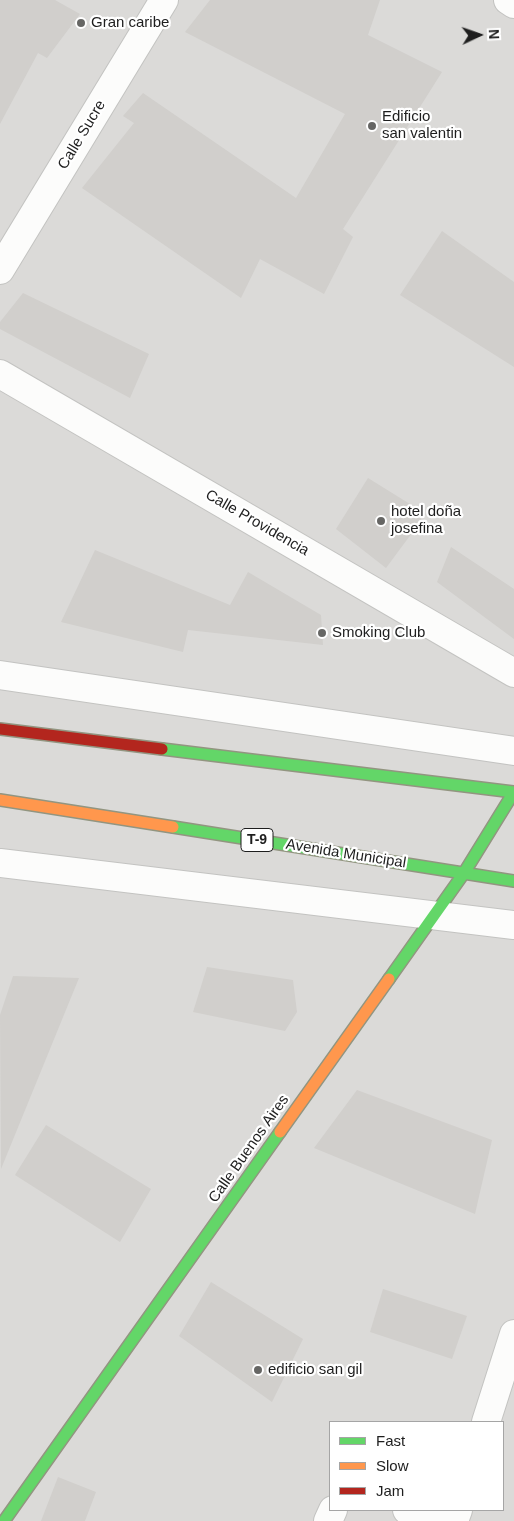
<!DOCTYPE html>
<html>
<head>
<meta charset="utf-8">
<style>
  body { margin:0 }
  #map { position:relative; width:514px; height:1521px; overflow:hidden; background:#ecebe7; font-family:Arial,sans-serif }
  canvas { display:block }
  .legend { position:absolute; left:329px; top:1421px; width:175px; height:90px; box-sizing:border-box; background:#fff; border:1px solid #a5a5a5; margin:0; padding:6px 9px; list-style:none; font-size:15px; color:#1e1e1e }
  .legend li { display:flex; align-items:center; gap:10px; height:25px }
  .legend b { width:25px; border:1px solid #a5a5a5 }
  .north { position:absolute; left:454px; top:10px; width:50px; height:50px; -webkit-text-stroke:4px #fff; paint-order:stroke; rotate:87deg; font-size:14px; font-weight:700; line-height:20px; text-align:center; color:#1e1e1e }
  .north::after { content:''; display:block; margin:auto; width:18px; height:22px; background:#1e1e1e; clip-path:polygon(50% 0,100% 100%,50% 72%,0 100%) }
</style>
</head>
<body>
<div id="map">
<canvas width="514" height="1521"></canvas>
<ul class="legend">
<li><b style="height:6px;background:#63d668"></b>Fast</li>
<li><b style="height:6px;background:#ff974d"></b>Slow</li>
<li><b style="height:6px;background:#b3261e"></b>Jam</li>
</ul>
<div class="north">N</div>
</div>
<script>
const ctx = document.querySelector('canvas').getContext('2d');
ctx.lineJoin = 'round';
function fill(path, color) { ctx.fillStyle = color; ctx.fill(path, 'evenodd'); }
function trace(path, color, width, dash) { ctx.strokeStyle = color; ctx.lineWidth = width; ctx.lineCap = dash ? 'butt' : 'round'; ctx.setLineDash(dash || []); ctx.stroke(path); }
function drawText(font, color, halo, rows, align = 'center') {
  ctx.font = font + ' Arial,sans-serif'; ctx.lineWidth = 4.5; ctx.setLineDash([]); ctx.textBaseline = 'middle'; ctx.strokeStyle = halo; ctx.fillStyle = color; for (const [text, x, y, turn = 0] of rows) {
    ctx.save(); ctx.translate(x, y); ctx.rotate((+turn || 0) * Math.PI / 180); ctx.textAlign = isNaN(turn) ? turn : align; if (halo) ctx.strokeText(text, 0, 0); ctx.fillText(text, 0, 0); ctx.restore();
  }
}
fill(new Path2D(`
  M0 0H514V1521H0ZM330 1422H503V1510H330Z`), '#dbdad8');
fill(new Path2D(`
  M0 0H55L80 14 47 58 38 53 0 124Z
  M210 0H380L368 35 442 72 343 229 353 237 324 294 260 259 241 298 82 188 134 123 123 116 143 93 296 198 345 114 185 32Z
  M442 231 514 282V367L400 295Z
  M23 293 149 354 130 398 0 329V322Z
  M368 478 426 514 386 568 336 529Z
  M451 547 514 589V639L437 582Z
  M95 550 230 605 248 572 321 615 323 645 188 630 183 652 61 622Z
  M207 967 293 980 297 1012 285 1031 193 1012Z
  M13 976 79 978 1 1169 0 1015Z
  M357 1090 492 1140 475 1214 314 1148Z
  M46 1125 151 1189 120 1242 15 1175Z
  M211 1282 303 1339 272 1402 179 1336Z
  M383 1289 467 1316 452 1359 370 1332Z
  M58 1477 96 1492 85 1521H41Z`), '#d1cfcc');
const street = new Path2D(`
  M508 0 514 4
  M0 270 164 0
  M0 374 514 673
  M0 675 514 751
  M0 863 514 925
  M486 1422 514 1334
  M407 1510 438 1521
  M328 1521 333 1510
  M454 1521 458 1510`);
const fast = new Path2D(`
  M162 749 514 792
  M173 827 514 881
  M389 979 464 873 514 792
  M4 1521 280 1132`);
const slow = new Path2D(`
  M0 800 173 827
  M280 1132 389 979`);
const jam = new Path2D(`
  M0 729 162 749`);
trace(street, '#c3c3c1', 30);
trace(fast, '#929580', 14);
trace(slow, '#929580', 14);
trace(jam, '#929580', 14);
trace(street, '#fcfcfb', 28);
trace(fast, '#63d668', 11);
trace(slow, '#ff974d', 11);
trace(jam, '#b3261e', 11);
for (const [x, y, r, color] of [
  [81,23,5,"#666664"],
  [372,126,5,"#666664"],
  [381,521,5,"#666664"],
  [322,633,5,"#666664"],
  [258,1370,5,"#666664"]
]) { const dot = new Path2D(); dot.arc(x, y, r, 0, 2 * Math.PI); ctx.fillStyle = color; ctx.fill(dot); trace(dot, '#fff', 2); }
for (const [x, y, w] of [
  [257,840,32]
]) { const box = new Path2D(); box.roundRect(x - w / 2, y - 11.5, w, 23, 4); ctx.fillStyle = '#fff'; ctx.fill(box); trace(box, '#1e1e1e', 1); }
drawText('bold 14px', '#1e1e1e', null, [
  ["T-9",257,840]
]);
drawText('15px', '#1e1e1e', '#fff', [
  ["Gran caribe",91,23],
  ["Edificio",382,117],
  ["san valentin",382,134],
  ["hotel doña",391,512],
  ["josefina",391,529],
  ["Smoking Club",332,633],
  ["edificio san gil",268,1370]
], 'left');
drawText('15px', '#1e1e1e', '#fff', [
  ["Calle Sucre",82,135,-59],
  ["Calle Providencia",257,523,30],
  ["Avenida Municipal",346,854,9],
  ["Calle Buenos Aires",249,1149,-55]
]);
</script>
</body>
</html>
